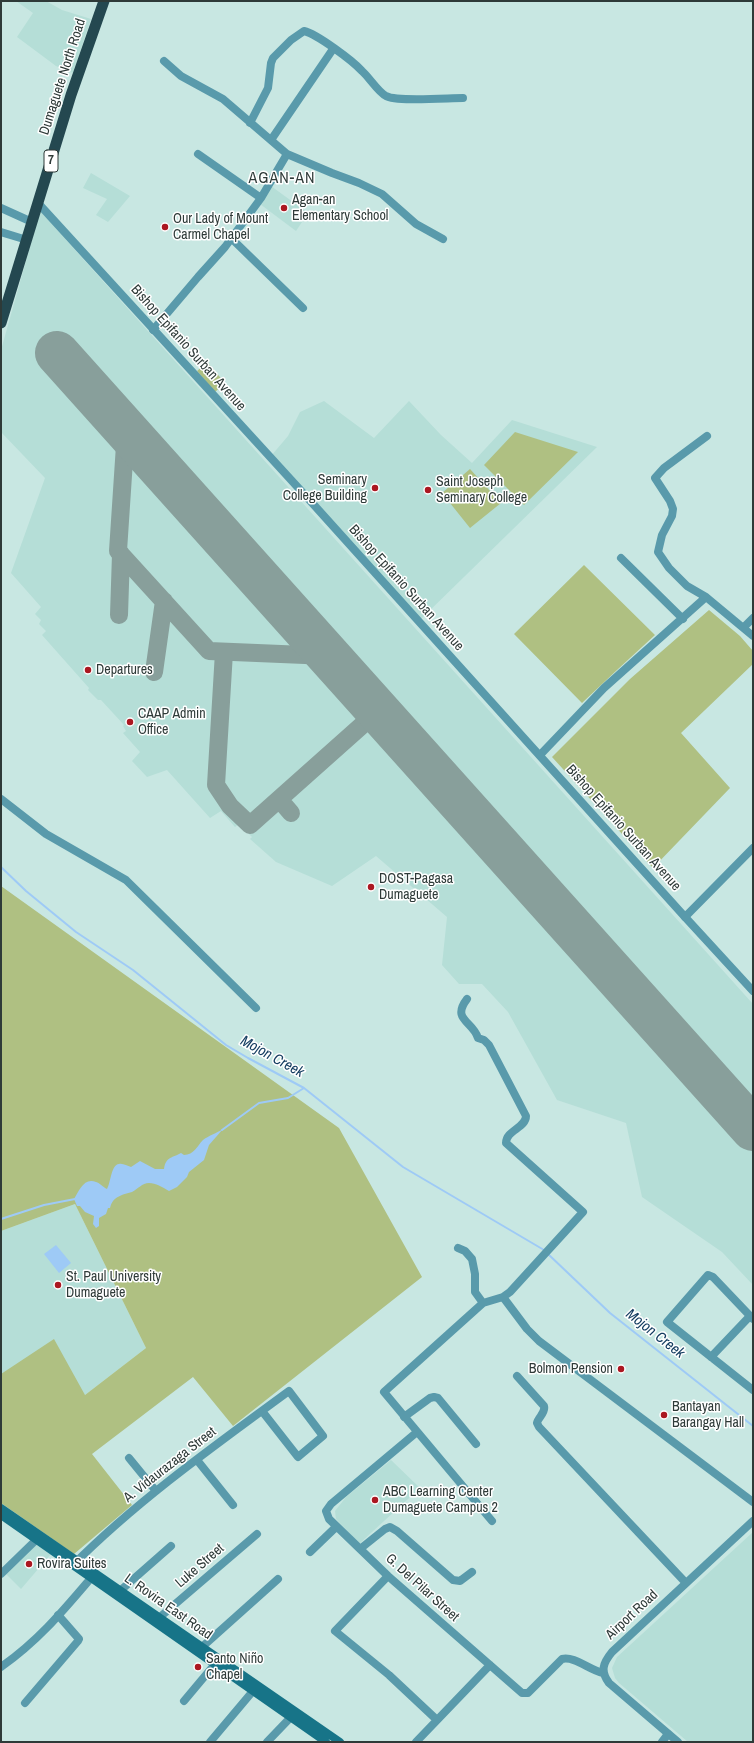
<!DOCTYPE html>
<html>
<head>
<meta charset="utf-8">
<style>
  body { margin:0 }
  #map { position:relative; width:754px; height:1743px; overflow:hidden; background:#c8e7e2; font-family:"Archivo Narrow",sans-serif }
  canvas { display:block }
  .frame { position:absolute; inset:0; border:2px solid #2e3a38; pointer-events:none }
</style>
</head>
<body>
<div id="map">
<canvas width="754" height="1743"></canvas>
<div class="frame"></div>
</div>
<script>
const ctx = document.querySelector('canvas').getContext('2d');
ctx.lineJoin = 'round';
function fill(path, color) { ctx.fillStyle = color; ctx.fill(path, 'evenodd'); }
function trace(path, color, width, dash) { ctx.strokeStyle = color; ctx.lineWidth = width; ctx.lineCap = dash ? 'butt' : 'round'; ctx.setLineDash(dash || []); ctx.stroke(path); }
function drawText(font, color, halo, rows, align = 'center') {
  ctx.font = font + ' "Archivo Narrow",sans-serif'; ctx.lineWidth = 3; ctx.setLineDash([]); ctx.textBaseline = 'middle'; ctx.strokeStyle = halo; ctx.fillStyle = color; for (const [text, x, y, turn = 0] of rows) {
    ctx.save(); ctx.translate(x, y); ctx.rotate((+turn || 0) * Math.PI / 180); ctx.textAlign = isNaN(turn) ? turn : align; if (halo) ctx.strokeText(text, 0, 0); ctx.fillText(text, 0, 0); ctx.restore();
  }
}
fill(new Path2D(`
  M16 1H46L62 10 91 19 73 73 56 66 17 37 33 13Z
  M91 173 130 196 108 222 96 215 107 199 83 188Z
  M271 186 308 213 296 231 260 204Z
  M40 211 753 1004V1285L722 1252 642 1197 626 1123 557 1100 508 1012 482 984H459L442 965 447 917 376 856 332 886 276 862 250 839 252 837 239 824 235 827 221 811 210 818 167 770 147 777 132 761 140 752 123 733 126 731 123 726 124 725 101 700H98L88 690 89 688 42 635 46 631 39 624 41 620 35 614 41 607 11 573 45 478 1 432V350Z
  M324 401 374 438 409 401 441 435 472 463 512 420 597 447 420 620 271 456 288 436 300 412Z
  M75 1204 146 1348 85 1395 1 1374V1231Z
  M391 1460 420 1488 359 1544 336 1519 335 1511 346 1497Z
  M753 1532V1742H688L619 1683 615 1678 612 1668 617 1657Z
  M35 1544 51 1554 21 1589 5 1573Z`), '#b5ded7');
fill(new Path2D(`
  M207 362 225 383 215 392 197 371Z
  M515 432 578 452 524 505 484 465Z
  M470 469 501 503 470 528 442 493Z
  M584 565 655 635 617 670 582 703 514 634Z
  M709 610 740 636 753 651V664L681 733 730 788 653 868 552 757 630 679Z
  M1 886 339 1128 422 1277 233 1426 193 1377 92 1454 132 1505 74 1554 1 1503V1374L54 1339 85 1395 146 1348 75 1204 1 1231Z`), '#afc082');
fill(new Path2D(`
  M223 1129 209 1145 204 1160 189 1172 187 1177 177 1187 169 1191C162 1187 156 1183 149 1183 142 1183 138 1189 132 1192 122 1195 113 1196 110 1208H108L106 1214 99 1218V1226L96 1228 93 1224 94 1216 85 1212 80 1206H77L74 1199C79 1191 84 1177 96 1182 100 1183 103 1187 107 1189 111 1182 111 1165 119 1164 123 1163 127 1166 131 1167L140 1161 155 1169H164C166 1156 173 1158 181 1153L184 1155C194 1155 197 1146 203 1140 208 1136 217 1133 223 1129Z
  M56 1245 71 1263 59 1273 44 1254Z`), '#9ecaf6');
trace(new Path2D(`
  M1 867 26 891 76 932 133 970 226 1045 248 1058 304 1088 403 1167 544 1250
  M222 1130 259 1103 288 1098 304 1088
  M1 1219 44 1205 75 1199
  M548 1254 610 1313 753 1426`), '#9ecaf6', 2);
trace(new Path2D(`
  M126 430 118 551 209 651 329 656
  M119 615 121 554
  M224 652 216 785 230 806 250 825 378 711
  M154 672 164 601
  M279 799 291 813`), '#889f9b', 18);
trace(new Path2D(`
  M57 353 753 1129`), '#889f9b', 44);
trace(new Path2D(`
  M164 61 181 76 223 99 287 154 332 173 359 183 382 194 416 224 443 239
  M250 123 268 88 271 63 273 58 291 40 304 31C317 34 353 61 362 71 369 77 378 92 386 96 396 102 448 98 463 98
  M271 140 333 49
  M198 154 261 198
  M1 208 32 222
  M1 232 27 240
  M232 239 303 308
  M153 330 198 277 225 247 261 198 287 154
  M707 436 664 468 655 478 670 501 673 509 672 516 662 535 658 552 669 568 687 586 706 597 753 636
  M621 558 683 619
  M744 627 753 618
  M540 755 604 688 706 597
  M1 799 46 834 126 880 256 1008
  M685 917 753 991
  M467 999C451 1020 473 1021 478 1038L484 1040 489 1045 526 1116C526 1128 506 1130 506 1143L583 1212 510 1292 503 1297 483 1303 384 1392 492 1521
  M458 1248 465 1251 472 1259 475 1274V1292L483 1303
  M503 1297 527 1329 539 1341 753 1502
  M753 1319 713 1277 708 1275 667 1322 753 1390
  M711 1357 750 1316
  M517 1376 544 1406C546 1413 538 1417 537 1423L539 1427 686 1583
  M404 1417 430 1398 434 1397 438 1398 476 1444
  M417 1432 331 1504 326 1511 329 1519 388 1576 522 1693H528L562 1659C575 1656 589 1670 603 1673
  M129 1458 156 1491
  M197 1460 233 1505
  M360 1549 385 1529 390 1527 397 1531 453 1580 460 1581 472 1572
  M310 1552 336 1527
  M73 1565C138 1500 214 1446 289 1391L323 1436 298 1457 262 1411
  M1 1574 36 1540
  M388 1576 335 1631 389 1675 437 1720
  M121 1590 171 1546
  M160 1617 257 1534
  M202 1647 278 1579
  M1 1667C38 1641 62 1612 91 1578
  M184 1701 215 1664
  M25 1703 78 1641 79 1639 58 1615
  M210 1742 253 1691
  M267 1742 291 1717
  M416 1742 490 1665
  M678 1742 609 1683C600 1671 603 1663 612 1652L753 1521`), '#599aab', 8);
trace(new Path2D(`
  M38 203 314 505 685 917 753 848
  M662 1742 668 1734`), '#599aab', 8);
trace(new Path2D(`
  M1 1508 340 1742
  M1 1515 326 1742`), '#177488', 8);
trace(new Path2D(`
  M1 323 71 95 104 1`), '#244850', 11);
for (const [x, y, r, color] of [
  [284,208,4,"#ab1721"],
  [165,227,4,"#ab1721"],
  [375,488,4,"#ab1721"],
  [428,490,4,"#ab1721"],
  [88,670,4,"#ab1721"],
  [130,722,4,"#ab1721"],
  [371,887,4,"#ab1721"],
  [58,1285,4,"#ab1721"],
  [621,1369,4,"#ab1721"],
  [664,1415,4,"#ab1721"],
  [375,1500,4,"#ab1721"],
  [29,1564,4,"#ab1721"],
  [198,1667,4,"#ab1721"]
]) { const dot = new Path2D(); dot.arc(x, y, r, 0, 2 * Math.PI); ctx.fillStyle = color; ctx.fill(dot); trace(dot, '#fff', 1.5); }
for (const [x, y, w] of [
  [51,161,14]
]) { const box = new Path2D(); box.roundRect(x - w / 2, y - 11, w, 22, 3); ctx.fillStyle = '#fff'; ctx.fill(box); trace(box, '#2e3a38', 1); }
drawText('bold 13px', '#2e3a38', null, [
  ["7",51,161]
]);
drawText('14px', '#2e3a38', '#fff', [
  ["Dumaguete North Road",63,77,-72],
  ["Bishop Epifanio Surban Avenue",188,348,48],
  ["Bishop Epifanio Surban Avenue",406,588,48],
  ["Bishop Epifanio Surban Avenue",623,828,48],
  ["A. Vidaurazaga Street",170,1465,-38],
  ["Luke Street",200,1566,-41],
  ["G. Del Pilar Street",422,1588,42],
  ["L. Rovira East Road",168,1607,35],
  ["Airport Road",632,1615,-43]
]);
drawText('14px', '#2e3a38', '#fff', [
  ["Agan-an",292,200],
  ["Elementary School",292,216],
  ["Our Lady of Mount",173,219],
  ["Carmel Chapel",173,235],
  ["Seminary",367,480,"right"],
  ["College Building",367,496,"right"],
  ["Saint Joseph",436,482],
  ["Seminary College",436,498],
  ["Departures",96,670],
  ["CAAP Admin",138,714],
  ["Office",138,730],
  ["DOST-Pagasa",379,879],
  ["Dumaguete",379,895],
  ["St. Paul University",66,1277],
  ["Dumaguete",66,1293],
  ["Bolmon Pension",613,1369,"right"],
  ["Bantayan",672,1407],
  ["Barangay Hall",672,1423],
  ["ABC Learning Center",383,1492],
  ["Dumaguete Campus 2",383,1508],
  ["Rovira Suites",37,1564],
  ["Santo Niño",206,1659],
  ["Chapel",206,1675]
], 'left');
drawText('italic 15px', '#123b5f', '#fff', [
  ["Mojon Creek",272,1057,29],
  ["Mojon Creek",655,1334,38]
]);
ctx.letterSpacing = '1px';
drawText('16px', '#2e3a38', '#fff', [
  ["AGAN-AN",282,179]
]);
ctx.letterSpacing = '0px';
</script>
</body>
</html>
